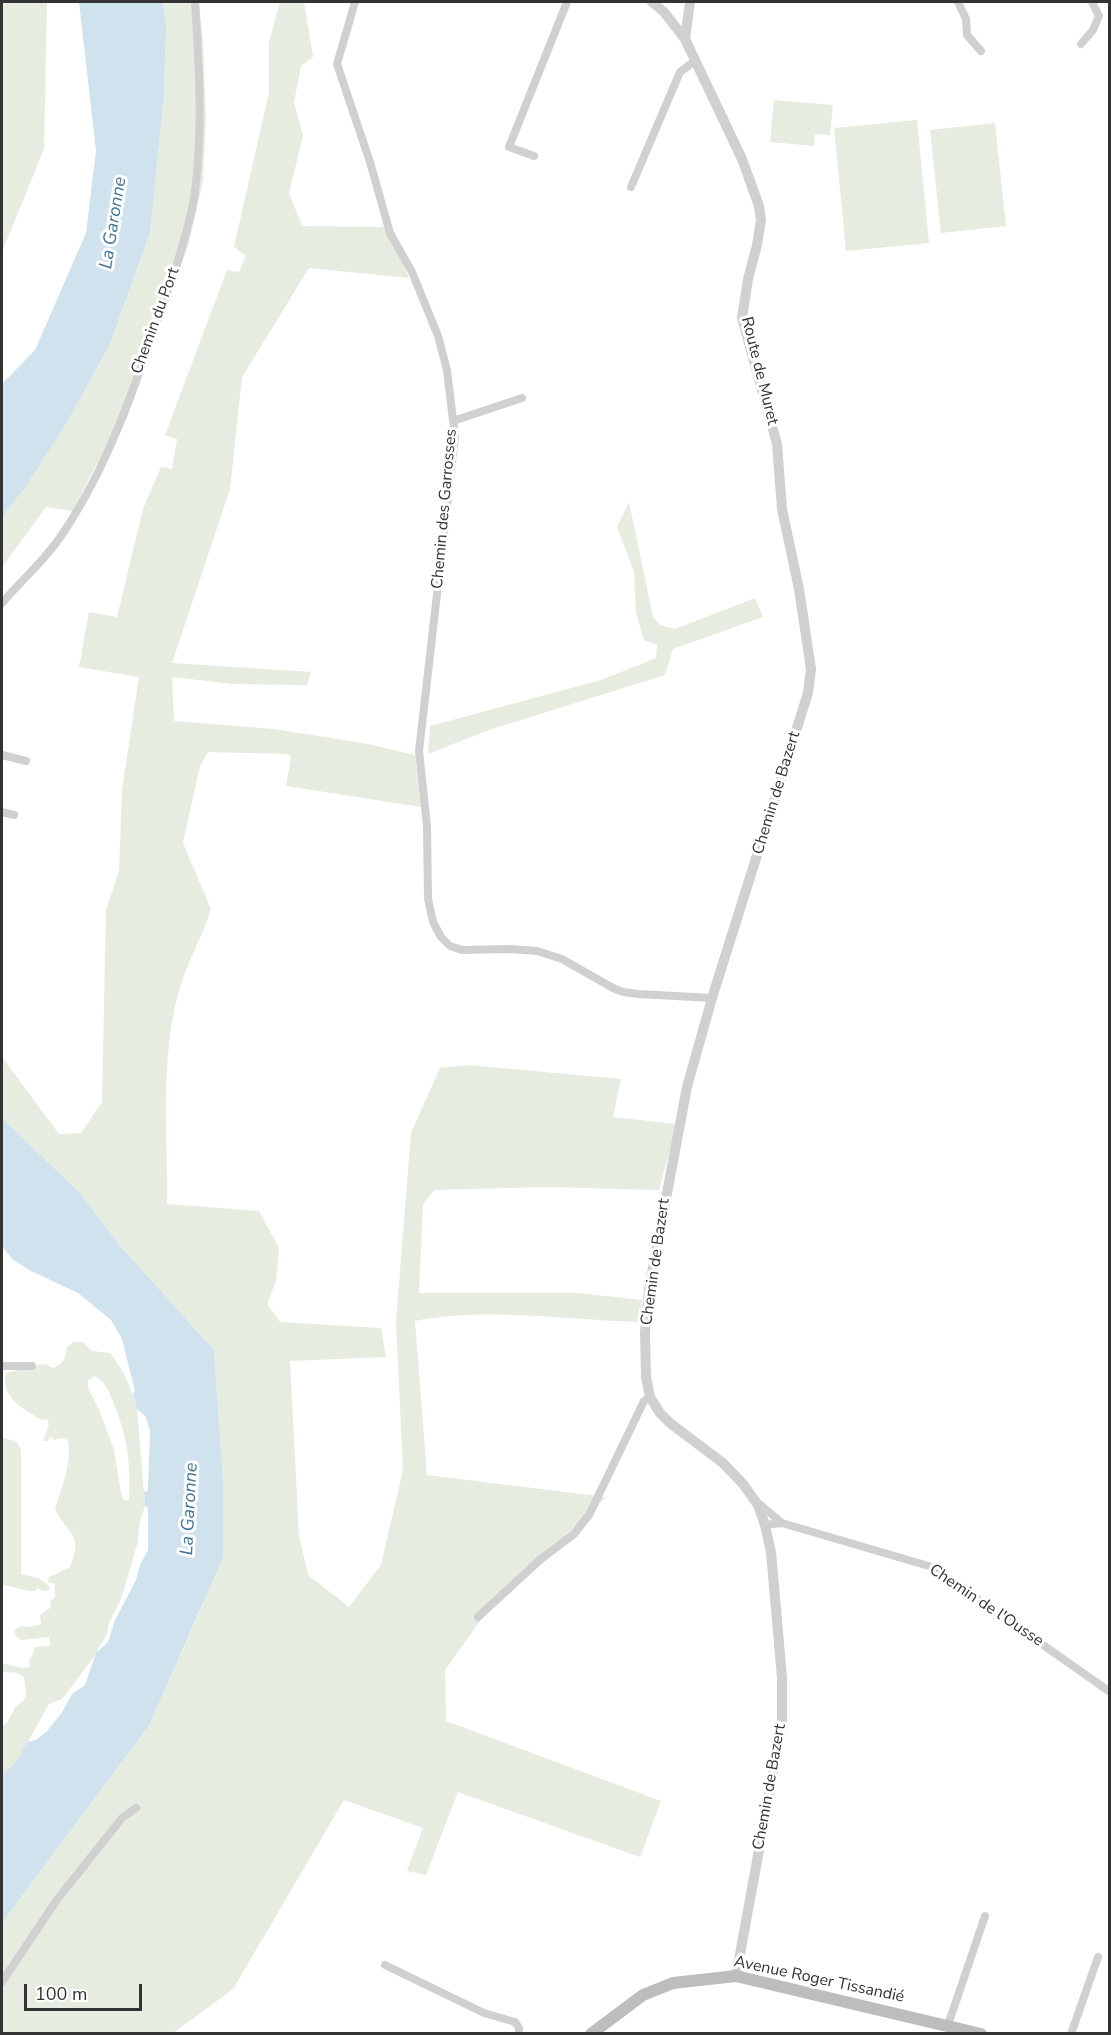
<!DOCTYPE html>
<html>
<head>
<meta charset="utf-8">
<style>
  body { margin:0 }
  #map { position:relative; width:1111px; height:2035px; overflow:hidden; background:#fff; font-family:"Nunito Sans",sans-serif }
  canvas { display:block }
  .frame { position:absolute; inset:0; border:3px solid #333; pointer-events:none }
  .scale { position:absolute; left:24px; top:1984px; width:118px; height:27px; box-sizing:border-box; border:3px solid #333; border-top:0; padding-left:8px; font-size:18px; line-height:21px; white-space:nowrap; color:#333; -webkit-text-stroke:4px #fff; paint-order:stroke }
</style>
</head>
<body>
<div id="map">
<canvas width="1111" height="2035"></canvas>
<div class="frame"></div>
<div class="scale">100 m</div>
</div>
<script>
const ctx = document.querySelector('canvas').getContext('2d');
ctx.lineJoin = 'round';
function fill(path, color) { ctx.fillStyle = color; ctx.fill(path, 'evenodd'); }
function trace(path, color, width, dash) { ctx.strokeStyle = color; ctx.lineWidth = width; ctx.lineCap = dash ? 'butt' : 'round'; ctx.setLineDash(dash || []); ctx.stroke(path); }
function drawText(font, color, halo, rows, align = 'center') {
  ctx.font = font + ' "Nunito Sans",sans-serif'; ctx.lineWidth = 6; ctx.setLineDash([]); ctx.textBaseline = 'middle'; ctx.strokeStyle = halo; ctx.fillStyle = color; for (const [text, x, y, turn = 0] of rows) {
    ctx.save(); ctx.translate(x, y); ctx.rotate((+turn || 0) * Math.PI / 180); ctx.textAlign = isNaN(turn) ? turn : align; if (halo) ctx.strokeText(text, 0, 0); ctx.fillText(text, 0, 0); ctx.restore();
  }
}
fill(new Path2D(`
  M2 2H47L44 149 2 252Z
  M163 2H199L203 41 206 119 203 181 189 243 127 418 96 465 73 511 46 507 2 567V517L26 485 69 419 110 344 150 233 164 97 166 26Z
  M280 2H304L313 57 301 66 294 102 303 136 289 193 302 226 388 227 409 278 309 268 242 377 230 489 172 663 311 672 307 685 233 684 172 677 174 721 274 729 368 744 415 755 421 807 286 786 291 757 288 754 208 752 200 766 183 843 211 909C202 938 186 964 178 994 160 1062 168 1134 167 1204L259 1211 279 1248 276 1281 267 1304 280 1322 381 1328 386 1357 290 1361 299 1535 308 1575 349 1607 381 1565 403 1470 396 1321 411 1133 440 1068 468 1065 621 1079 613 1117 677 1124 659 1190 546 1187 434 1190 423 1204 419 1293H578L642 1300 640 1322C567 1320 486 1307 415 1321L427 1475 606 1497 483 1617 445 1670 446 1721 661 1801 640 1857 458 1792 426 1875 407 1871 423 1828 344 1800 233 1989 173 2033H2V1923L150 1724 203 1604 223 1479 214 1350 123 1249 78 1191 2 1118V1057L59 1134 81 1133 102 1102 106 910 119 871 122 790 139 677 79 667 89 612 117 617 143 509 161 467 172 469 177 439 165 435 227 270 239 272 246 256 234 247 269 92V42Z
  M774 100 833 105 830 135 815 134 814 146 770 142Z
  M917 120 929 243 846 251 834 128Z
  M995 123 1006 226 941 233 930 130Z
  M629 502 653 617 660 625 675 629 755 598 763 617 673 649 665 675 489 730 428 754 430 726 601 680 656 658 657 645 644 640 636 613 634 571 617 527Z
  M74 1342H82L92 1351 110 1353C123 1369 132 1389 137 1409L145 1506 139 1524 138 1541 130 1569 121 1599 108 1625V1632L94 1657 62 1699 49 1704 20 1756 2 1777V1725L6 1724 16 1706 23 1702 26 1695 24 1677 18 1673 2 1672V1664C11 1664 22 1670 30 1667L29 1660 32 1656 35 1647 50 1646 49 1637 21 1640 15 1635 14 1630 21 1626 29 1627 41 1624 40 1615 50 1608 51 1600 55 1597V1584L48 1582 49 1577 70 1567C84 1532 68 1536 55 1509 62 1486 72 1464 68 1440L61 1438 54 1440 51 1437 47 1441H43L49 1424 47 1419 42 1420C24 1409 0 1398 6 1373L38 1365 45 1364 53 1368C65 1363 65 1359 67 1347ZM95 1376 102 1381 108 1390C126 1431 131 1455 129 1500L126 1501 123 1499 121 1494 114 1450 100 1412 88 1387V1380Z
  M2 1438 16 1441 21 1450V1574C37 1578 37 1575 50 1587L49 1590 44 1591 37 1588 36 1591C22 1592 16 1586 2 1585Z`), '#e6ecdf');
fill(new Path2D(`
  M79 2H163L166 26 164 97 150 233 110 344 69 419 26 486 2 517V384L35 350 86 233 96 151Z
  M2 1118 78 1191 123 1249 214 1350 223 1479V1557L150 1724 2 1923V1777L20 1756 27 1742 36 1740 46 1732 61 1714 72 1694 85 1685 96 1653 108 1642 115 1620 136 1580 140 1565 148 1550V1508L145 1506 144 1491 147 1492 148 1488 150 1431 146 1417 137 1409 133 1394 135 1391 122 1339 111 1320 78 1293 29 1270 12 1259 2 1246Z`), '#cfe2ee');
trace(new Path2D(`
  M355 2 337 64 370 162 390 233 412 272 438 336 447 370 455 437 419 751 427 826 428 899 433 922 441 937 450 946 462 950 510 949 537 951 562 959 613 988 623 992 638 994 712 998
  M958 2 966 19 967 35 981 51
  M1081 44 1093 30 1099 16 1092 2
  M534 156 509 147 567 2
  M631 187 680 72 696 60
  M453 421 522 398
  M2 603C23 579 48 557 65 530 118 450 145 354 177 264 184 240 192 216 195 192 203 129 199 64 195 2
  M2 755 26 761
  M2 812 14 815
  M2 1366H32
  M757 1502 782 1523
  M765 1525 782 1523 932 1567 1110 1692
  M478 1617 541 1559 574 1534 589 1515 644 1401 650 1397
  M385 1965 484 2013 515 2022 519 2028V2034
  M2 1982 56 1901 122 1818 136 1808
  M948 2025 985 1916
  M1071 2034 1098 1957`), '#d0d0d0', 8);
trace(new Path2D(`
  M652 2 664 12 685 39 742 159 759 206 761 220 757 245 748 279 742 318 777 444 782 509 799 589 811 669 808 693 712 998 687 1087 649 1289 645 1333 646 1377 650 1397 660 1413 670 1423 723 1463 743 1484 758 1505 765 1525 771 1552 782 1678V1724L736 1976
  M685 39 690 2`), '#d0d0d0', 10);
trace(new Path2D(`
  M591 2034 643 1995 673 1983 736 1976 981 2034`), '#bdbdbd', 12);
drawText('16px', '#333', '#fff', [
  ["Chemin du Port",156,321,-70],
  ["Route de Muret",759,371,76],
  ["Chemin des Garrosses",445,509,-85],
  ["Chemin de Bazert",777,793,-73],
  ["Chemin de Bazert",656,1262,-82],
  ["Chemin de l'Ousse",986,1606,34],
  ["Chemin de Bazert",770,1787,-80],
  ["Avenue Roger Tissandié",819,1980,12]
]);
drawText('italic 18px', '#3f7597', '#fff', [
  ["La Garonne",114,223,-81],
  ["La Garonne",190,1509,-87]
]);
</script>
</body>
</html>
